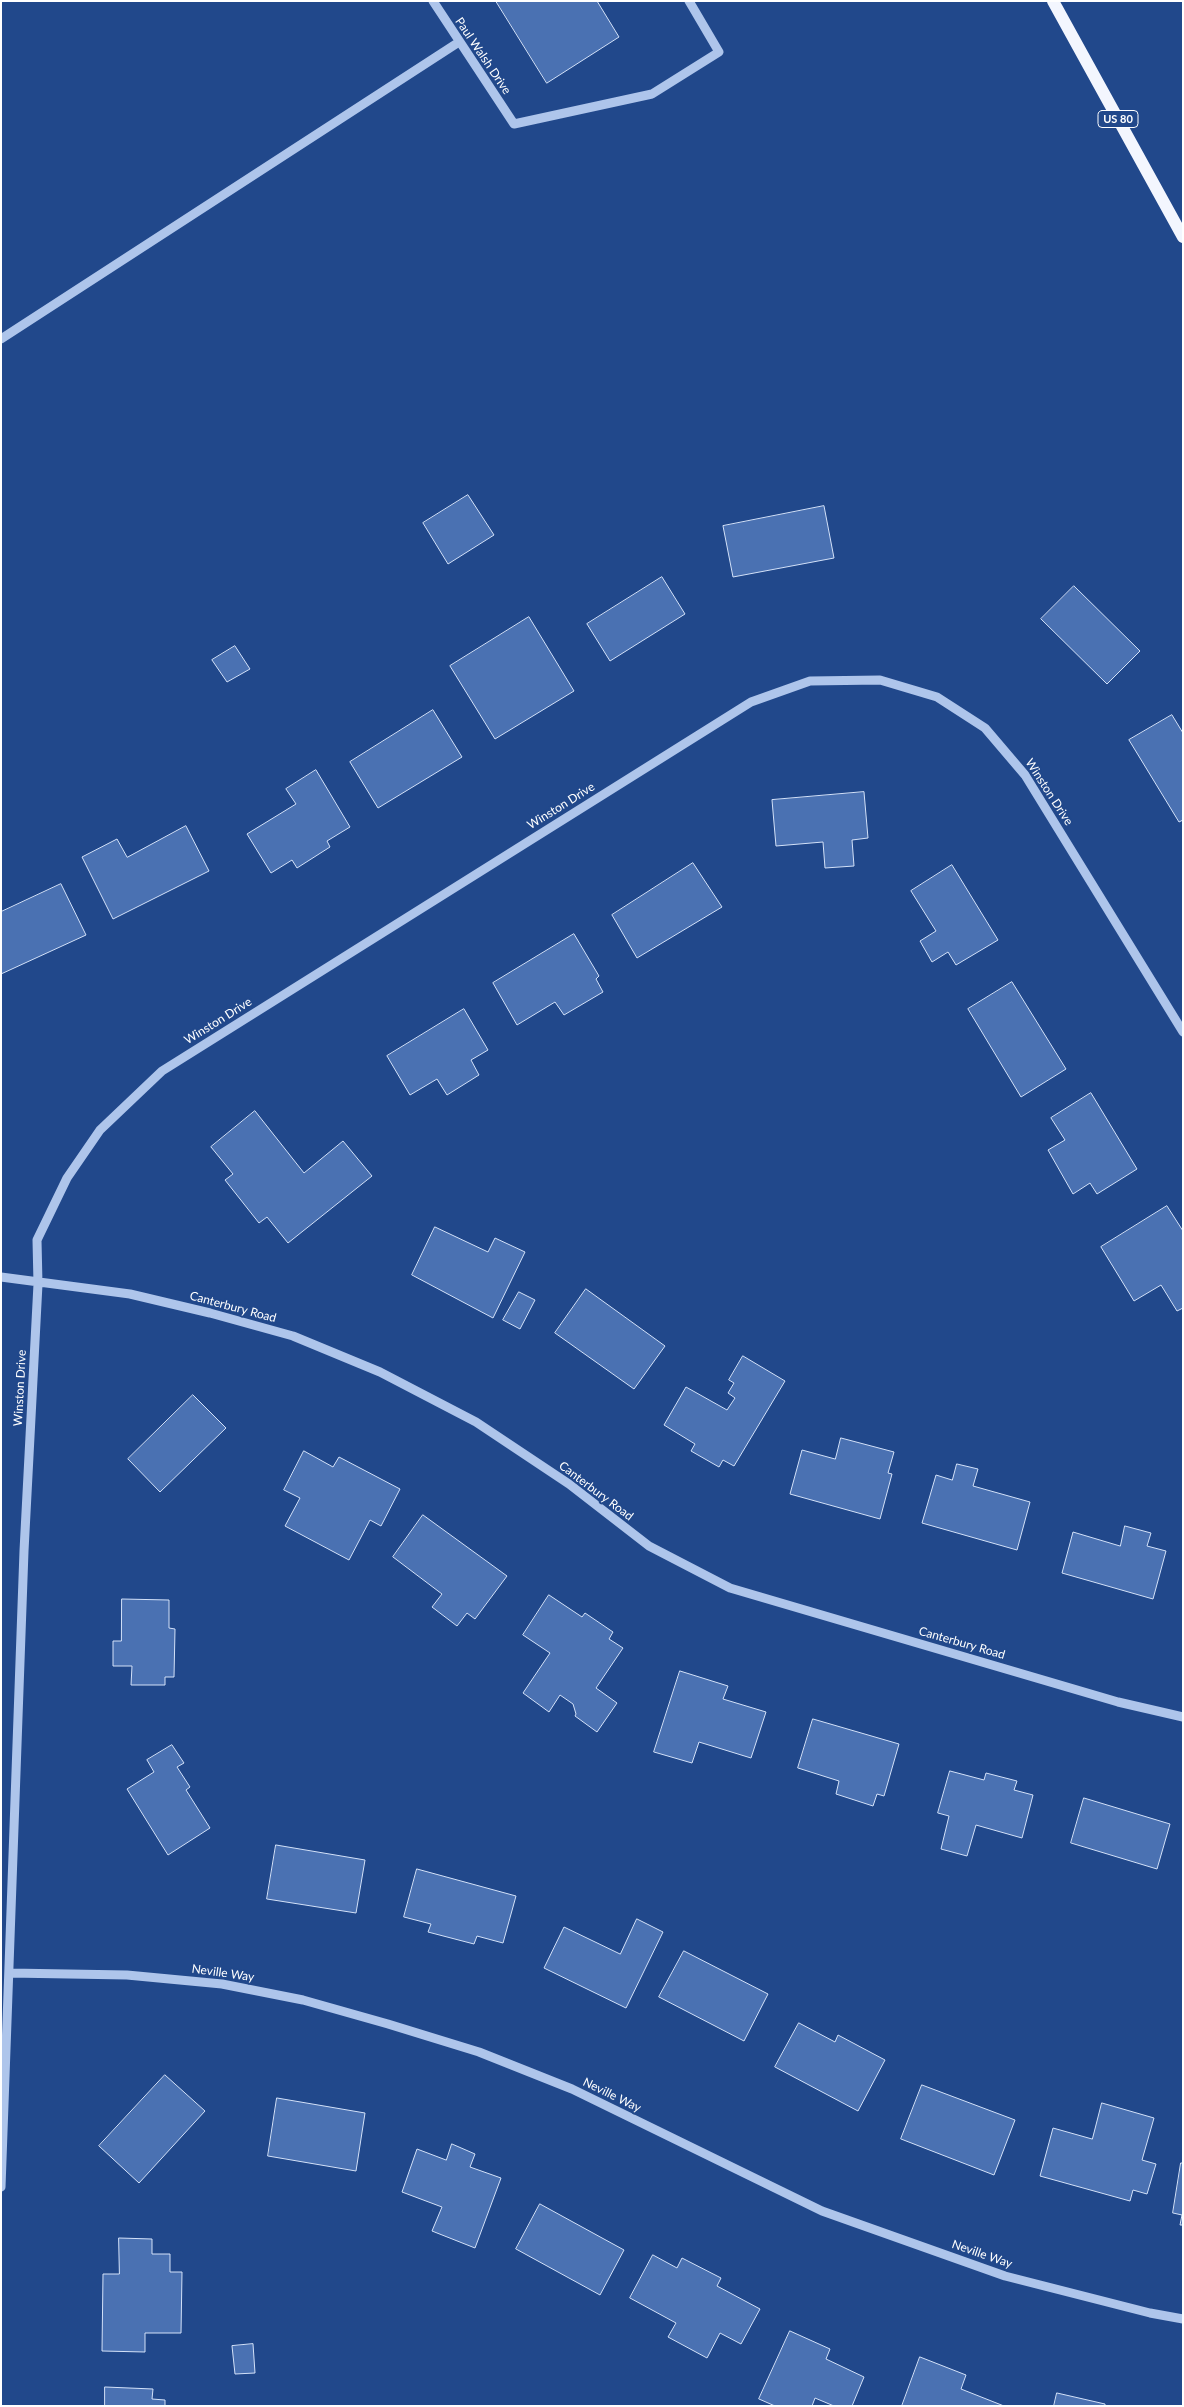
<!DOCTYPE html>
<html>
<head>
<meta charset="utf-8">
<style>
  body { margin:0 }
  #map { position:relative; width:1184px; height:2407px; overflow:hidden; background:#21488b; font-family:Lato,sans-serif }
  canvas { display:block }
  .frame { position:absolute; inset:0; border:2px solid #fff; pointer-events:none }
</style>
</head>
<body>
<div id="map">
<canvas width="1184" height="2407"></canvas>
<div class="frame"></div>
</div>
<script>
const ctx = document.querySelector('canvas').getContext('2d');
ctx.lineJoin = 'round';
function fill(path, color) { ctx.fillStyle = color; ctx.fill(path, 'evenodd'); }
function trace(path, color, width, dash) { ctx.strokeStyle = color; ctx.lineWidth = width; ctx.lineCap = dash ? 'butt' : 'round'; ctx.setLineDash(dash || []); ctx.stroke(path); }
function drawText(font, color, halo, rows, align = 'center') {
  ctx.font = font + ' Lato,sans-serif'; ctx.lineWidth = 4; ctx.setLineDash([]); ctx.textBaseline = 'middle'; ctx.strokeStyle = halo; ctx.fillStyle = color; for (const [text, x, y, turn = 0] of rows) {
    ctx.save(); ctx.translate(x, y); ctx.rotate((+turn || 0) * Math.PI / 180); ctx.textAlign = isNaN(turn) ? turn : align; if (halo) ctx.strokeText(text, 0, 0); ctx.fillText(text, 0, 0); ctx.restore();
  }
}
const building = new Path2D(`
  M496 1H597L619 37 547 83Z
  M468 495 494 535 448 564 423 523Z
  M824 506 834 558 733 577 723 526Z
  M662 577 685 614 610 661 587 624Z
  M1074 586 1140 651 1107 684 1041 619Z
  M529 617 574 691 495 739 450 666Z
  M235 646 250 669 227 682 212 660Z
  M433 710 462 757 378 808 350 762Z
  M1172 715 1183 733V820L1179 822 1129 740Z
  M316 770 350 827 327 841 330 847 297 868 292 860 271 873 247 834 296 804 286 789Z
  M864 792 868 838 852 840 854 866 825 868 823 842 776 846 772 800Z
  M186 826 209 871 113 919 82 857 117 839 127 857Z
  M693 863 722 907 637 958 612 915Z
  M952 865 998 940 956 965 948 952 932 962 920 941 936 931 911 891Z
  M61 884 86 935 1 974V912Z
  M574 934 599 976 596 979 603 992 564 1015 555 1002 517 1025 493 983Z
  M1012 982 1066 1069 1021 1097 968 1009Z
  M464 1009 488 1050 471 1060 479 1075 447 1095 437 1079 410 1095 387 1056Z
  M1091 1093 1137 1169 1097 1194 1090 1183 1073 1194 1048 1150 1065 1140 1051 1118Z
  M255 1111 304 1173 343 1141 372 1176 288 1243 267 1217 259 1223 225 1180 233 1174 211 1147Z
  M1167 1206 1183 1231V1308L1177 1311 1161 1285 1134 1301 1101 1247Z
  M435 1227 488 1252 495 1238 525 1252 493 1318 412 1275Z
  M586 1289 665 1346 634 1389 555 1333Z
  M519 1292 535 1300 520 1329 503 1320Z
  M743 1356 785 1381 734 1466 723 1460 719 1467 691 1451 695 1444 664 1425 686 1387 727 1410 735 1398 728 1393 734 1383 729 1380Z
  M193 1395 226 1428 160 1492 128 1459Z
  M841 1438 894 1452 888 1473 892 1474 880 1519 790 1494 802 1450 835 1459Z
  M304 1451 333 1467 339 1457 400 1489 381 1526 370 1520 349 1560 285 1526 300 1498 284 1490Z
  M957 1464 978 1469 973 1486 1030 1502 1017 1550 922 1523 936 1475 952 1480Z
  M423 1515 507 1576 475 1619 467 1613 457 1626 432 1607 442 1594 393 1557Z
  M1125 1526 1151 1533 1147 1546 1166 1551 1153 1599 1062 1573 1073 1532 1120 1546Z
  M549 1595 582 1617 585 1613 613 1632 609 1639 623 1648 596 1688 617 1703 597 1732 575 1716 576 1714 573 1704 560 1695 549 1712 523 1693 550 1653 523 1635Z
  M122 1599 169 1600V1628L175 1629 174 1677H165V1685H131L132 1666H113V1641H121Z
  M680 1671 728 1686 723 1699 766 1712 751 1758 699 1742 692 1763 654 1752Z
  M813 1719 899 1744 884 1796 877 1794 873 1806 836 1794 839 1781 798 1768Z
  M172 1745 184 1763 177 1767 190 1787 186 1790 210 1828 168 1855 127 1789 154 1772 147 1760Z
  M950 1771 984 1780 986 1773 1017 1781 1014 1790 1033 1795 1022 1838 976 1825 967 1856 941 1849 949 1816 938 1813Z
  M1084 1798 1170 1824 1157 1869 1071 1843Z
  M276 1845 365 1860 356 1913 267 1899Z
  M417 1869 516 1896 503 1943 477 1936 474 1944 428 1932 431 1924 404 1917Z
  M637 1919 663 1932 626 2008 544 1968 564 1927 620 1954Z
  M684 1951 768 1994 744 2041 659 1997Z
  M799 2023 835 2042 838 2035 885 2060 858 2111 775 2067Z
  M165 2075 205 2111 139 2183 99 2146Z
  M922 2085 1015 2120 994 2175 901 2139Z
  M277 2098 365 2113 356 2171 268 2156Z
  M1102 2103 1154 2118 1142 2160 1156 2164 1147 2194 1133 2190 1130 2201 1040 2176 1053 2128 1092 2139Z
  M452 2144 475 2154 470 2167 501 2178 475 2248 432 2231 442 2207 402 2192 417 2149 446 2160Z
  M1181 2163H1183V2225H1180L1182 2215 1173 2213Z
  M540 2204 624 2250 600 2295 516 2249Z
  M119 2238 152 2239V2254H170V2272H182L181 2333H145V2352L102 2351 103 2274H119Z
  M653 2255 677 2268 682 2258 721 2278 717 2286 760 2309 741 2344 720 2333 707 2358 668 2337 676 2323 630 2298Z
  M790 2331 830 2349 826 2359 864 2377 852 2406H834L815 2398 812 2406H775L759 2399Z
  M253 2344 255 2373 235 2374 232 2346Z
  M920 2357 966 2375 961 2389 1004 2406H902Z
  M105 2387 153 2389 152 2399 165 2400V2406H105Z
  M1057 2393 1105 2404V2406H1054Z`);
fill(building, '#4a71b2');
trace(building, '#d3e1f8', 1);
trace(new Path2D(`
  M433 1 514 124 652 94 719 52 689 1
  M1 339 459 42
  M1 1277 130 1294 210 1313 293 1336 380 1372 476 1422 569 1484 649 1546 730 1588 1118 1702 1183 1717
  M10 1973 127 1975 222 1984 303 2000 388 2024 479 2052 572 2089 822 2211 1005 2276 1150 2313 1183 2319
  M1 2187 24 1551 38 1284 37 1240 67 1178 100 1130 162 1071 751 702 810 681 880 680 937 697 985 728 1025 775 1183 1032`), '#aec5eb', 9);
trace(new Path2D(`
  M1053 1 1183 237`), '#f3f6fe', 12);
for (const [x, y, w] of [
  [1118,119,40]
]) { const box = new Path2D(); box.roundRect(x - w / 2, y - 8.5, w, 17, 4); ctx.fillStyle = '#21488b'; ctx.fill(box); trace(box, '#fff', 1); }
drawText('bold 11px', '#fff', null, [
  ["US 80",1118,119]
]);
drawText('12px', '#fff', '#21488b', [
  ["Paul Walsh Drive",483,56,56],
  ["Winston Drive",1049,792,57],
  ["Winston Drive",561,806,-32],
  ["Winston Drive",218,1021,-32],
  ["Canterbury Road",233,1307,15],
  ["Winston Drive",20,1388,-87],
  ["Canterbury Road",596,1491,37],
  ["Canterbury Road",962,1643,16],
  ["Neville Way",223,1973,8],
  ["Neville Way",612,2095,26],
  ["Neville Way",982,2254,19]
]);
</script>
</body>
</html>
